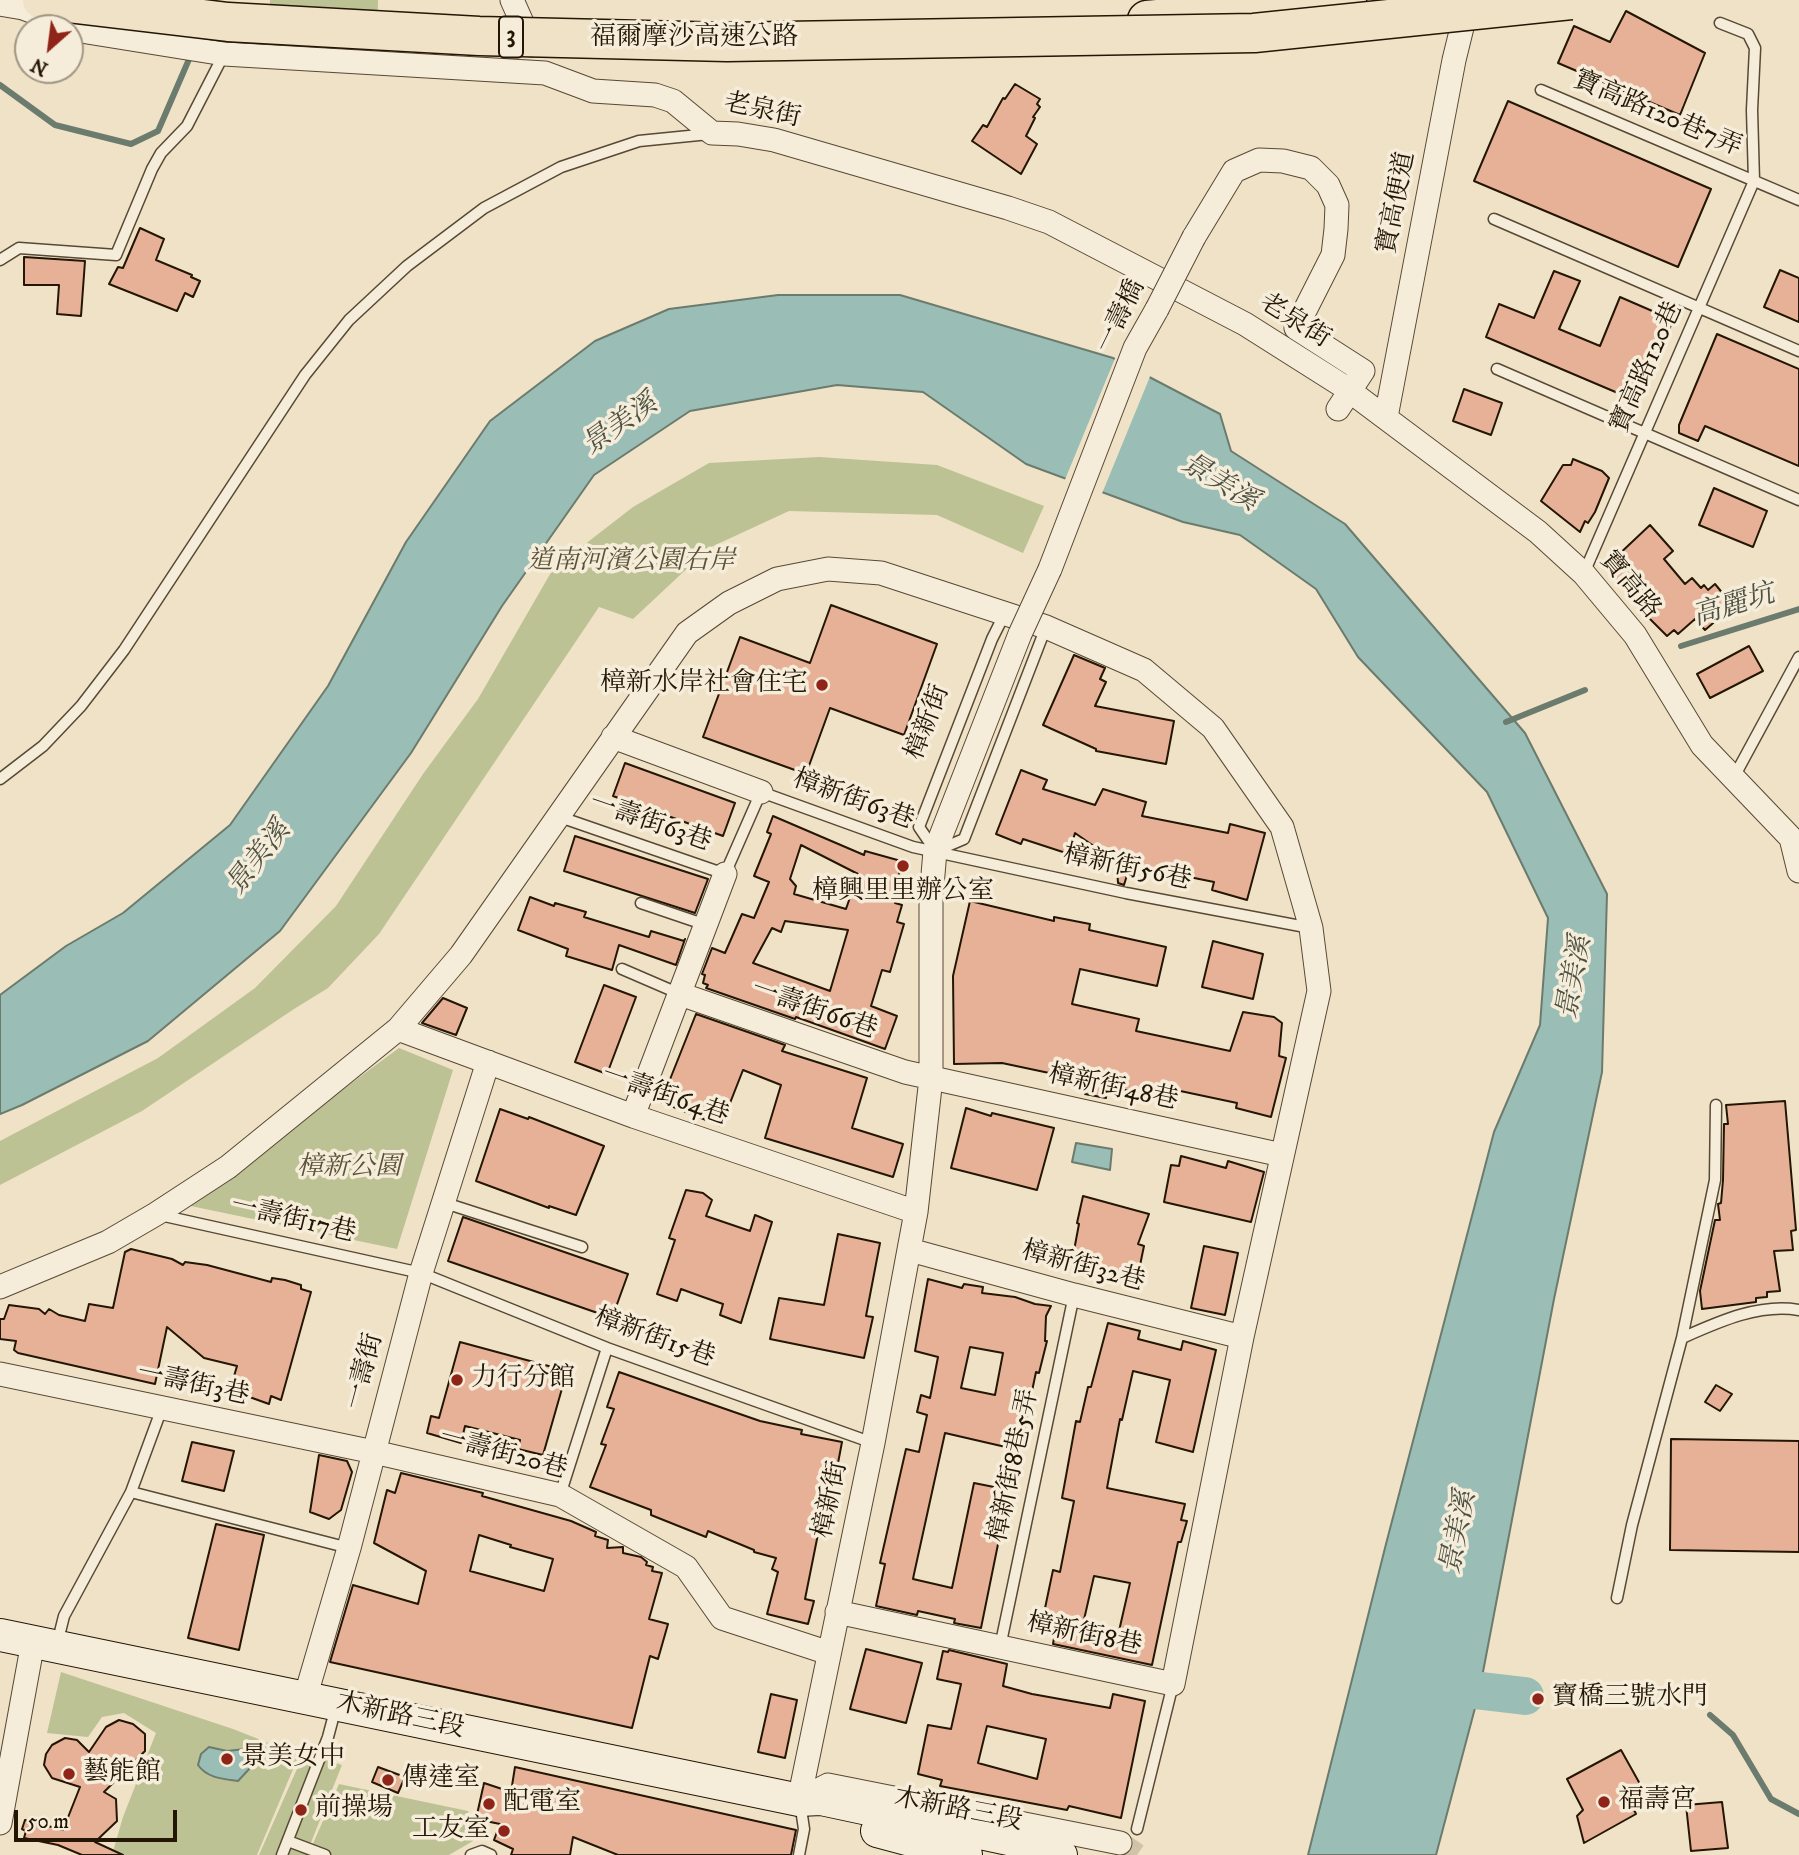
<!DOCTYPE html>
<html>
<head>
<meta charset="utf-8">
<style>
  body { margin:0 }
  #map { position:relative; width:1799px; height:1855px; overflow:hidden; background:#f0e2c6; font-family:"IM FELL DW Pica",serif }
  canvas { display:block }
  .north { position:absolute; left:14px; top:14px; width:70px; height:70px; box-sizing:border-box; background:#f5ecda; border:2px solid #a19684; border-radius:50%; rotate:208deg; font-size:19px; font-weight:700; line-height:28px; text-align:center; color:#241604 }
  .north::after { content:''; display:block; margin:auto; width:24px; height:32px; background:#8f2418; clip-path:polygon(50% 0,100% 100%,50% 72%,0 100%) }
  .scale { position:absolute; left:14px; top:1810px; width:163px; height:32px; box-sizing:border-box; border:4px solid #241604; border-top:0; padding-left:9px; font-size:21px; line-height:24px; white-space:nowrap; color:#241604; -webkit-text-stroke:5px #f5ecda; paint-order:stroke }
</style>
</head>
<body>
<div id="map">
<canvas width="1799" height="1855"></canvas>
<div class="north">N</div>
<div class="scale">50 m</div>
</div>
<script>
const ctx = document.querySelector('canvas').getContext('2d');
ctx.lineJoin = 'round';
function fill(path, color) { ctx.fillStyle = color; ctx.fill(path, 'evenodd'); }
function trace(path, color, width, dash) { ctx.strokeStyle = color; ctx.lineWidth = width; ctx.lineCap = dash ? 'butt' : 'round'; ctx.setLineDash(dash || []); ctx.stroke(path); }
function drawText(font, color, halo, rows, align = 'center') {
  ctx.font = font + ' "IM FELL DW Pica","Noto Serif TC",serif'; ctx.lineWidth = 7; ctx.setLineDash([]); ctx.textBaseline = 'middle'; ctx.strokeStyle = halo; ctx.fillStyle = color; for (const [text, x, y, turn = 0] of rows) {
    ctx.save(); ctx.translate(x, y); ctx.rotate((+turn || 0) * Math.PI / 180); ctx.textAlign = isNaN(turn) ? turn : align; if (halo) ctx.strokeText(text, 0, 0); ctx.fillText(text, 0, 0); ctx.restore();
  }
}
fill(new Path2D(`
  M270 0H378L377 56 269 53Z
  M819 457 937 465 1044 506 1023 553 937 515 789 511 709 548 633 619 599 607 379 934 328 988 294 1009 142 1111 0 1185V1141L158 1058 255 988 336 906 423 774 478 699 553 569 633 507 709 463Z
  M399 1048 453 1070 397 1249 186 1205Z
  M61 1672 233 1729 299 1755 257 1855H112L123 1817 156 1733 124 1713 102 1717 88 1737 47 1733Z
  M304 1753 342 1765 306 1855H259Z
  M339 1784 468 1811 473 1841 449 1855H308Z`), '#bcc293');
const water = new Path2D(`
  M778 295H900L1113 358 1220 414 1231 451 1345 524 1525 733 1607 894 1602 1072 1554 1299 1479 1693 1436 1855H1308L1386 1544 1494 1132 1540 1025 1548 918 1487 792 1358 657 1316 589 1240 535 1183 522 1026 464 923 392 837 385 690 411 594 475 502 606 411 753 280 931 148 1041 22 1105 0 1114V995L66 946 123 913 230 825 328 686 406 542 490 421 595 341 669 309Z
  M1076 1143 1112 1149 1110 1170 1072 1162Z
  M209 1747 227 1751 254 1748 251 1767 238 1781C223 1779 207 1778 198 1765L201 1754Z`);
fill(water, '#9abeb5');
trace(water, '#6b7b6e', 2);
fill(new Path2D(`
  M1116 356 1151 374 1101 496 1064 482Z`), '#f0e2c6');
trace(new Path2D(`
  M0 85 55 125 131 144 158 131 190 57
  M1681 646 1799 609
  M1506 722 1585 690
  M1710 1715 1733 1735 1771 1799 1799 1814`), '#6b7b6e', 6);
trace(new Path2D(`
  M1431 1685 1525 1696`), '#9abeb5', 38);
const building = new Path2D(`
  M1626 11 1705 53 1680 115 1558 63 1574 26 1610 42Z
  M1015 84 1040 99 1037 104 1040 107 1033 117 1035 118 1026 136 1037 144 1021 174 972 141 983 125 987 127 1003 98 1005 99Z
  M1508 101 1711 189 1678 267 1474 181Z
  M140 228 164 239 156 260 192 275 191 277 200 281 193 297 185 293 177 311 109 284 118 267 123 268Z
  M24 257 85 261 81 316 57 314 59 285H24Z
  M1780 270 1799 278V322L1764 307Z
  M1554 271 1580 281 1559 329 1600 346 1620 297 1673 320 1639 402 1486 337 1499 304 1534 318Z
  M1717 334 1799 369V466L1705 426 1698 441 1679 433V425Z
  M1464 389 1502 403 1491 435 1453 421Z
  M1573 459 1602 471 1609 478 1595 512 1588 523 1585 521 1580 532 1541 501 1563 465H1571Z
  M1714 488 1767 511 1753 547 1699 525Z
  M1650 525 1673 551 1664 559 1685 584 1692 578 1701 588 1704 585 1708 590 1715 584 1733 606 1705 630 1695 619 1678 634 1674 630 1667 636 1649 618 1658 610 1635 584 1627 591 1610 571 1618 564 1614 559Z
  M831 605 937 644 904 735 830 708 806 774 703 737 740 637 810 663Z
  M1749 646 1763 671 1710 698 1697 674Z
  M1074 655 1105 668 1100 679 1106 682 1095 706 1174 721 1166 764 1096 751V749L1043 725Z
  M625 763 735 803 723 836 613 796Z
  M1021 770 1047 780 1043 789 1095 805 1103 789 1146 802 1142 816 1228 833 1230 824 1265 833 1247 900 1212 890 1214 882 1130 865 1124 885 1118 883 1116 854 1098 849 1075 833 1069 854 1023 839 1021 844 996 834Z
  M773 816 864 855 865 851 901 861 895 903 902 905 897 922 904 924 890 972 882 970 871 1006 897 1016 885 1049 796 1017 795 1019 706 988 708 985 703 983 705 975 702 974 712 948 725 953 742 914 754 918 769 882 754 876 771 834 767 832ZM801 845 858 874 846 909 794 894 796 886 790 879ZM785 921 848 930 830 991 753 963 772 928 781 932Z
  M575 836 708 879 695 913 564 871Z
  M530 897 554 906 555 903 586 912 584 917 649 937 651 931 684 941 685 939 676 965 619 945 612 970 566 956 568 949 518 930Z
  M970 901 1054 921V917L1090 924 1089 930 1166 947 1157 986 1080 969 1072 1004 1139 1019 1136 1031 1230 1051 1243 1012 1274 1017 1282 1023 1279 1056 1286 1058 1271 1117 1236 1108 1237 1103 1152 1085 1150 1094 1107 1087 1106 1098 1085 1094 1087 1081 1002 1063 954 1064 953 976Z
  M1213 941 1263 954 1253 999 1202 987Z
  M604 985 636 997 607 1074 575 1062Z
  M443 998 467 1008 456 1035 422 1023Z
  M696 1014 785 1045 782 1051 867 1078 852 1128 903 1144 893 1177 765 1138 781 1085 743 1070 721 1126 661 1102Z
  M1785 1101 1796 1230 1791 1231 1793 1250 1774 1251 1780 1291 1767 1292V1297L1756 1298V1302L1702 1309 1700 1291 1715 1220H1720L1718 1204 1721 1203 1723 1180 1724 1124H1728L1726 1105Z
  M966 1108 991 1116 992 1113 1054 1128 1037 1190 951 1168Z
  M500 1109 528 1119 529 1117 604 1146 576 1215 549 1206V1208L476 1181Z
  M1181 1156 1226 1168 1228 1161 1264 1172 1251 1222 1164 1202 1171 1165 1179 1166Z
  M686 1190 703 1193 712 1200 706 1216 750 1231 755 1215 772 1222 741 1323 720 1315 723 1304 703 1297 681 1289 677 1301 657 1294 675 1240 669 1238Z
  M1083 1196 1149 1214 1138 1244 1144 1246 1138 1275 1072 1261 1079 1224 1077 1223Z
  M463 1217 628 1274 612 1318 448 1261Z
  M838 1234 880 1243 866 1316 873 1317 864 1358 770 1339 779 1298 824 1305Z
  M1204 1246 1238 1253 1225 1315 1191 1308Z
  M131 1249 172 1259 183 1265 185 1262 207 1265 271 1282 272 1278 285 1280 301 1285V1289L311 1292 281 1400 271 1396 269 1404 230 1390 237 1366 204 1358 167 1327 155 1384 18 1353 14 1350 16 1341 0 1339V1319H4L9 1305 39 1309 45 1314 49 1309 59 1315 85 1321 89 1304 113 1308 125 1252Z
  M928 1279 962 1288 964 1284 983 1287 982 1293 1015 1297 1035 1304 1051 1306 1046 1316 1045 1341H1047L1039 1373 1036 1372 1023 1434 1013 1432 1010 1448 945 1433 914 1574 913 1579 952 1588 974 1483 1009 1490 981 1628 954 1623 955 1619 918 1611 917 1615 876 1606 885 1564 880 1563 906 1449 919 1452 927 1415 917 1412 921 1395 930 1398 938 1357 915 1351ZM970 1347 1003 1353 995 1395 961 1388Z
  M1108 1323 1140 1331 1138 1339 1181 1350 1183 1341 1216 1350 1193 1452 1156 1442 1170 1380 1133 1371 1122 1420 1120 1419 1107 1488 1185 1504 1181 1520 1187 1521 1181 1542H1178L1152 1665 1053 1644 1058 1616 1044 1613 1053 1570 1060 1572 1074 1501 1062 1498 1076 1421 1080 1422 1088 1387H1091ZM1094 1576 1130 1583 1119 1631 1083 1624Z
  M460 1342 567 1371 543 1455 518 1449 520 1440 465 1426 461 1443 427 1433 431 1416 439 1418Z
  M619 1372 760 1421 802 1430 801 1434 842 1442 831 1500 825 1499 805 1599 814 1601 808 1624 767 1614 778 1572 772 1569 776 1558 754 1552V1550L708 1531 706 1537 651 1515V1510L590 1487 606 1445 601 1444 614 1409 607 1407Z
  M1716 1385 1732 1394 1720 1411 1705 1402Z
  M1671 1439 1799 1441V1552L1670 1550Z
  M192 1442 234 1451 224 1491 182 1481Z
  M319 1455 347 1461 352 1472 341 1510 329 1519 310 1512Z
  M401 1473 483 1493 482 1496 571 1521 596 1532 595 1536 608 1540 607 1548 623 1547V1553L641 1557 647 1562 646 1565 653 1567 652 1571 662 1573 649 1619 668 1624 658 1659 650 1656 632 1728 330 1662 353 1585 418 1604 426 1571 374 1543 387 1490 395 1493ZM479 1535 511 1545 510 1547 553 1559 544 1591 470 1571Z
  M216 1524 264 1535 239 1650 188 1638Z
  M866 1649 922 1663 906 1723 850 1709Z
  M949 1650 1007 1664 1003 1686 1032 1694 1110 1708 1113 1694 1145 1701 1121 1818 1069 1806 1067 1810 940 1786 942 1780 918 1774 928 1725 951 1729 961 1684 937 1679 943 1651 948 1652ZM987 1726 1046 1739 1037 1779 978 1763Z
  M771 1694 797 1700 785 1758 758 1752Z
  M119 1720 133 1724 145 1734V1751L104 1792 116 1799 117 1821 95 1842 123 1855H82L58 1845 24 1838 26 1831 22 1829 25 1820 63 1830 80 1787 52 1778 44 1765 46 1754 52 1745 65 1738 77 1740 89 1752 106 1727Z
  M1621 1750 1640 1784 1626 1793 1636 1814 1584 1843 1577 1816 1583 1810 1567 1779Z
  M378 1767 405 1777 398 1793 372 1782Z
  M515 1767 796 1830 791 1855H618L573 1837 570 1855H511L513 1849 494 1840 500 1824 476 1819 484 1783 511 1792Z
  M1722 1802 1728 1848 1691 1851 1686 1805Z`);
fill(building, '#e7b198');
trace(building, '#241604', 2);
trace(new Path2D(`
  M1120 1843 1137 1855`), '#d1c3a9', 23, [23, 11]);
const lane = new Path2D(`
  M1541 90 1799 200
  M1494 219 1799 351
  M0 260 19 248 116 255 152 169 161 153 187 126 224 54
  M1497 369 1799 500
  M1584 573 1754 181 1752 110 1755 48 1748 34 1720 23
  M1734 777 1799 657
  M0 779 43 746 81 706 124 650 305 375 349 320 407 266 484 208 561 167 639 141 709 134
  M560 817 725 874 761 792 913 847 1126 893 1311 928
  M934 849 919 827 992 639 1005 613
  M938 850 964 839 1046 627
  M641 903 706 925
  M622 969 680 994
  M445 1203 582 1247
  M160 1215 421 1273 607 1348 873 1443
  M1682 1338 1715 1180 1716 1105
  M131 1492 349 1548
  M560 1495 607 1348
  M1617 1598 1632 1525 1682 1338C1718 1322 1759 1303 1799 1310
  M57 1644 64 1616 131 1492 162 1408
  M1000 1647 1074 1295
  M1137 1829 1173 1684
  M288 1841 325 1855
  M282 1855 328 1737 336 1707
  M471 1855 482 1851 491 1855
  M799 1855 804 1829 800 1802`);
const street = new Path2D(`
  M512 0 532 45
  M0 4 23 8 87 32 224 54 545 73 593 91 655 95 673 101 712 133 738 134 774 140 1008 208 1049 222 1245 324 1343 386 1538 532 1584 574 1635 635 1702 745 1791 838 1799 871
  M1194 237 1234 171 1259 160 1283 161 1311 168 1328 185 1337 205 1336 229 1333 255 1296 328 1363 371 1338 409
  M1386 417 1454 60 1468 3
  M1050 569 1135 348 1157 309
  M613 737 761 792
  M680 994 905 1072 1282 1155
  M398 1029 633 1116 916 1212
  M633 1116 725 874
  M910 1250 1074 1295 1242 1337
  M0 1287 108 1242 156 1214 228 1167 398 1029 461 955 687 633 729 603 777 579 828 569 881 573 1046 627 1144 670 1213 728 1282 827 1311 928 1319 991 1242 1337 1173 1684 837 1612
  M0 1374 374 1452 560 1495 686 1567 722 1618 829 1653
  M305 1698 349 1548 421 1273 488 1062
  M805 1797 828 1785 1120 1843
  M799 1800 873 1443 916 1212 931 1078V898L935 851 1020 634
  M0 1823 33 1642`);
const secondary = new Path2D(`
  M0 1635 799 1800 821 1799 1041 1846 1061 1855
  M877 1831 966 1855`);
const highway = new Path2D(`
  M1147 20 1347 0`);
trace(lane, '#574934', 13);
trace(street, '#574934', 25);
trace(secondary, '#241604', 34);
trace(highway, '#241604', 41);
trace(lane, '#f5ecda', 10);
trace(street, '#f5ecda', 23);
trace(secondary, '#f5ecda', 32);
trace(highway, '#f0e2c6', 38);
const streetBridge = new Path2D(`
  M1157 309 1194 237
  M1020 634 1050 569`);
const highwayBridge = new Path2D(`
  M42 0 228 22 479 36 727 42 1254 33 1571 0`);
trace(streetBridge, '#574934', 25, []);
trace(highwayBridge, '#241604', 41, []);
trace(streetBridge, '#f5ecda', 23);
trace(highwayBridge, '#f0e2c6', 38);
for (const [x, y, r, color] of [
  [822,685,7,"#8f2418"],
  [903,866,7,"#8f2418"],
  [457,1380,7,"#8f2418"],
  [1538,1699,7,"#8f2418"],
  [227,1759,7,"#8f2418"],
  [69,1774,7,"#8f2418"],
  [388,1780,7,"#8f2418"],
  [1604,1802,7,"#8f2418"],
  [489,1804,7,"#8f2418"],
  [301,1810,7,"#8f2418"],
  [504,1831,7,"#8f2418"]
]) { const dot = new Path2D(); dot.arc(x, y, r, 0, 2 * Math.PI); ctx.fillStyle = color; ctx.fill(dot); trace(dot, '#f5ecda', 2.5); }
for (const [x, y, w] of [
  [511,37,24]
]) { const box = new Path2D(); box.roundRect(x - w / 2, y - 20.5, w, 41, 5); ctx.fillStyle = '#f5ecda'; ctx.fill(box); trace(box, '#241604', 2); }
drawText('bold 24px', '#241604', null, [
  ["3",511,37]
]);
drawText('26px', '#241604', '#f5ecda', [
  ["福爾摩沙高速公路",694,39],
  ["老泉街",762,112,12],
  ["寶高路120巷7弄",1657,115,23],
  ["寶高便道",1398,203,-79],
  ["一壽橋",1122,317,-64],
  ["老泉街",1294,322,32],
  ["寶高路120巷",1648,368,-66],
  ["寶高路",1629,586,50],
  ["樟新街",929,723,-69],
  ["樟新街63巷",853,801,20],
  ["一壽街63巷",650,824,19],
  ["樟新街56巷",1127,869,12],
  ["一壽街66巷",814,1011,19],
  ["樟新街48巷",1113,1089,12],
  ["一壽街64巷",665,1097,19],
  ["一壽街17巷",293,1221,13],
  ["樟新街32巷",1083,1268,15],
  ["樟新街15巷",654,1339,20],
  ["一壽街",366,1372,-75],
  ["一壽街3巷",193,1386,12],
  ["一壽街20巷",503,1455,15],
  ["樟新街8巷5弄",1015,1466,-78],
  ["樟新街",832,1500,-78],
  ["樟新街8巷",1084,1636,12],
  ["木新路三段",400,1717,12],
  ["木新路三段",958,1811,11]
]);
drawText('italic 26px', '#595236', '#f5ecda', [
  ["道南河濱公園右岸",631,563],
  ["樟新公園",349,1169]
]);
drawText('26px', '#241604', '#f5ecda', [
  ["樟新水岸社會住宅",808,685,"right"],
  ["樟興里里辦公室",903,893,"center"],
  ["力行分館",471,1380],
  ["寶橋三號水門",1552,1699],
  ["景美女中",241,1759],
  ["藝能館",83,1774],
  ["傳達室",402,1780],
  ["福壽宮",1618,1802],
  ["配電室",503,1804],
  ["前操場",315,1810],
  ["工友室",490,1831,"right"]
], 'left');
drawText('italic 28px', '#4d5142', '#f5ecda', [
  ["景美溪",621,426,-35],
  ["景美溪",1219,484,31],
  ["高麗坑",1734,607,-17],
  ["景美溪",260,859,-52],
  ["景美溪",1576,978,-80],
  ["景美溪",1460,1533,-79]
]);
</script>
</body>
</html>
